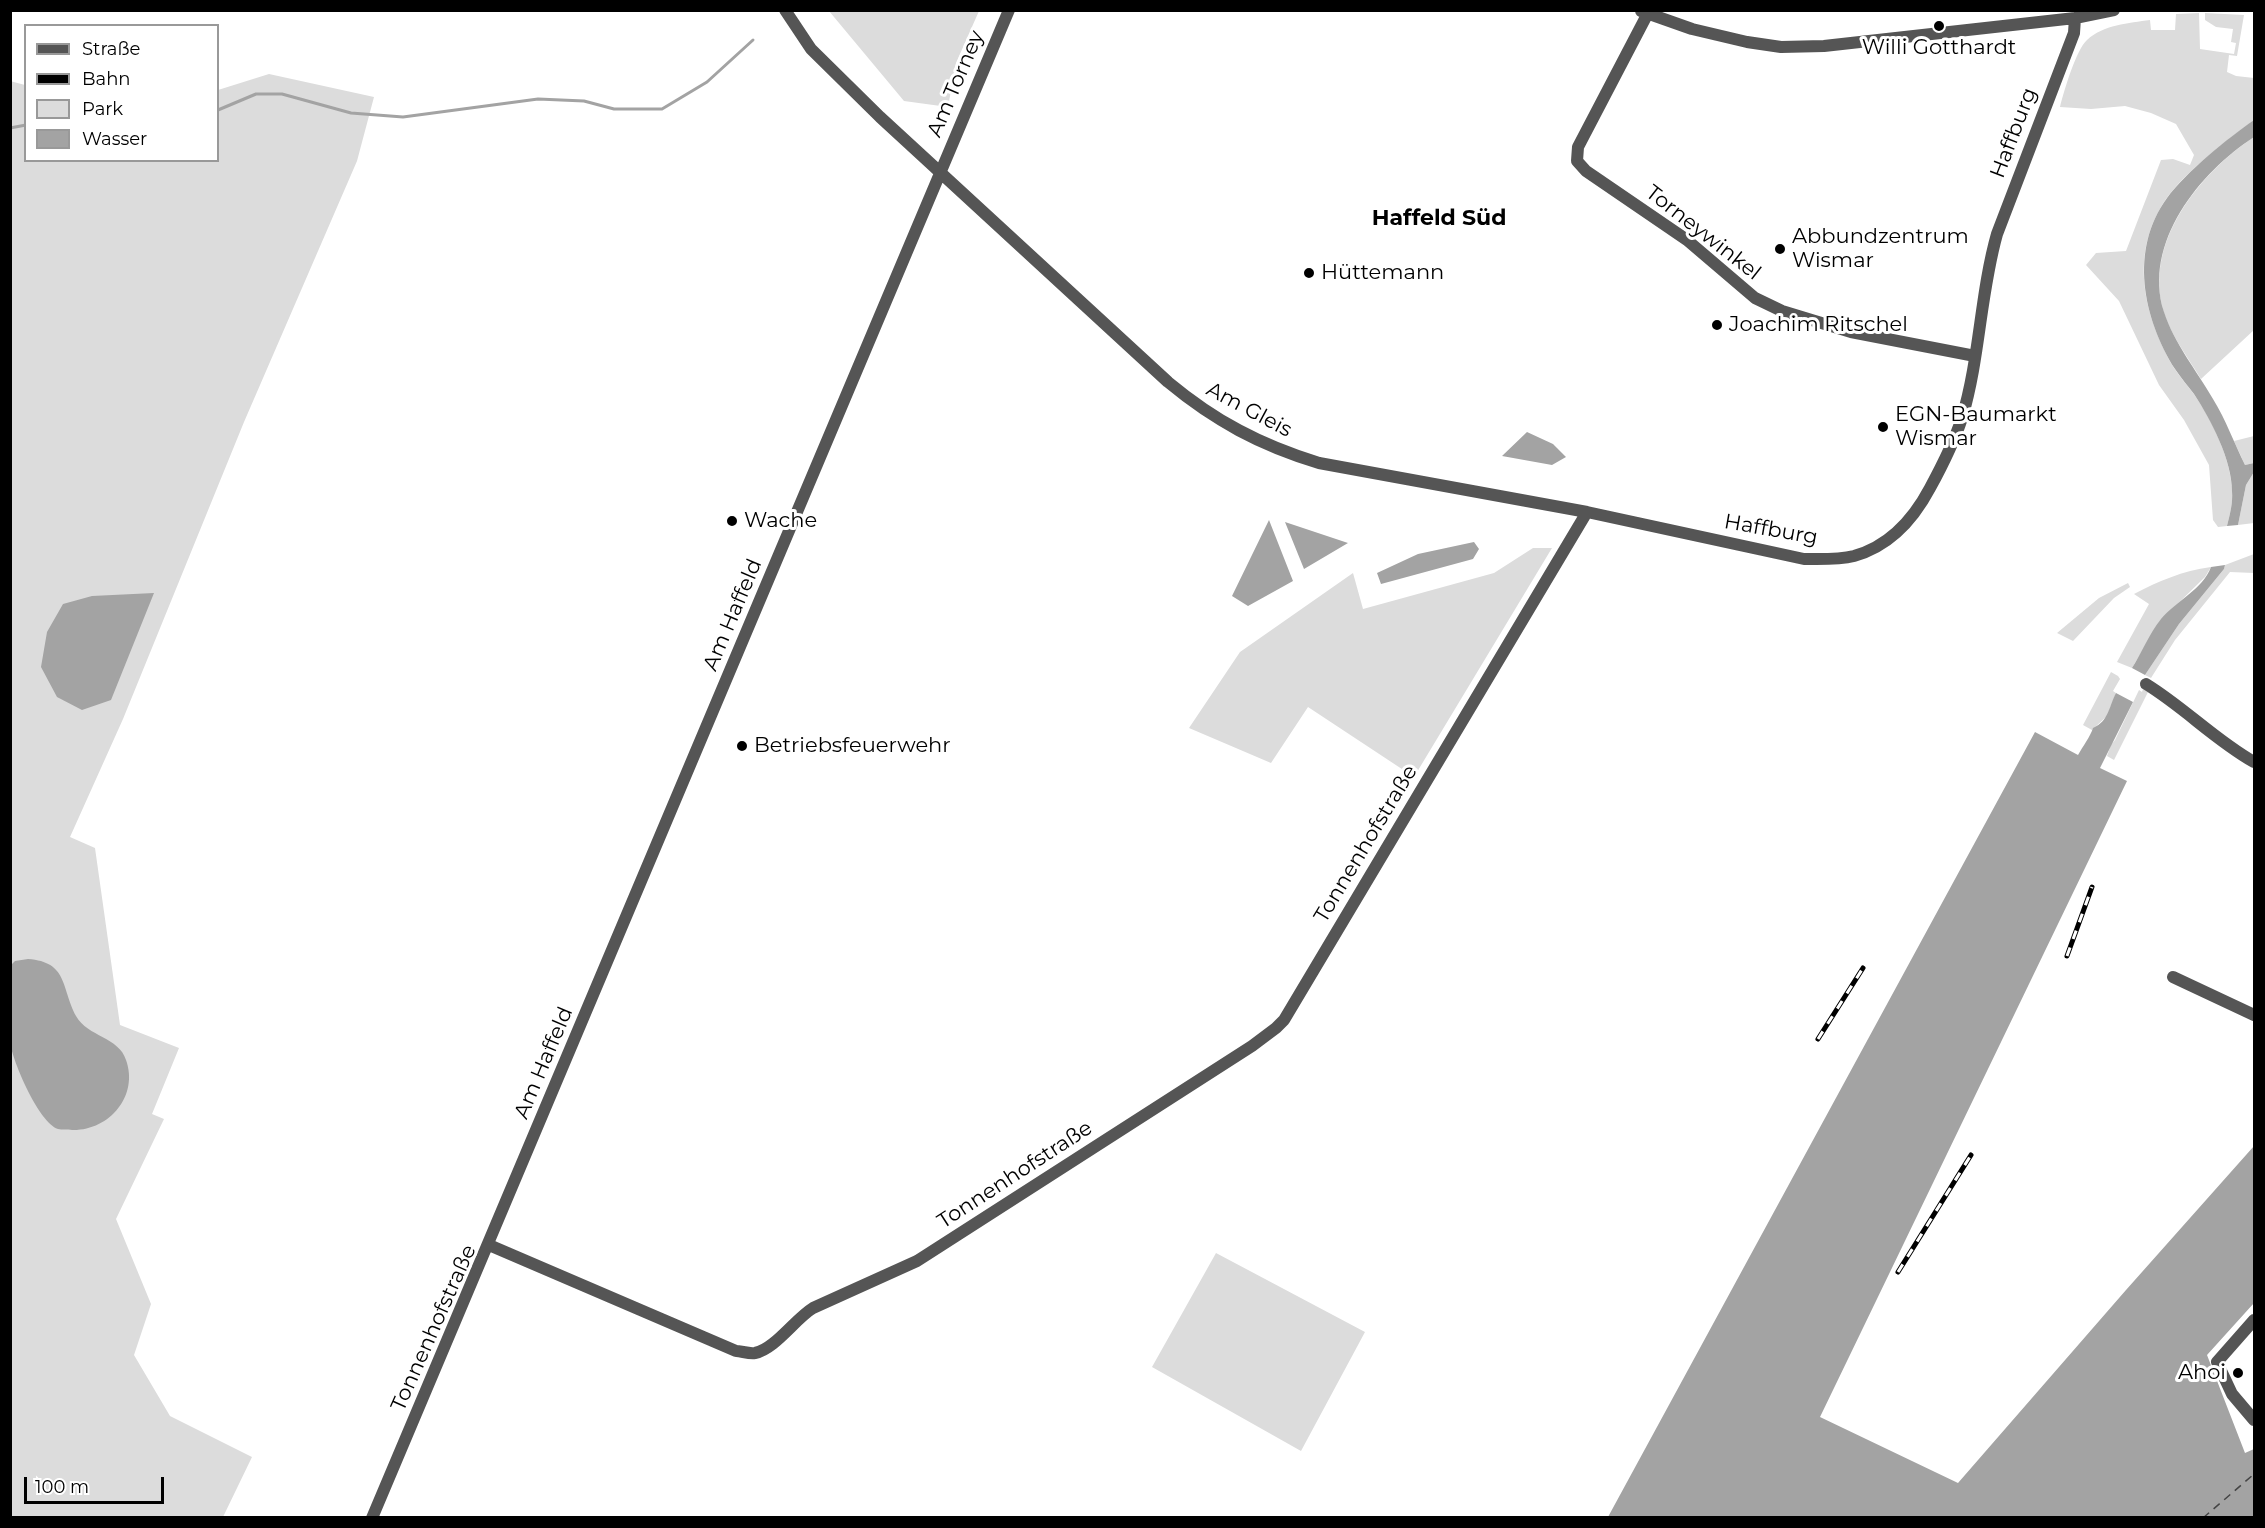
<!DOCTYPE html>
<html>
<head>
<meta charset="utf-8">
<style>
  body { margin:0 }
  #map { position:relative; width:2265px; height:1528px; overflow:hidden; background:#fff; font-family:Montserrat,sans-serif }
  canvas { display:block }
  .frame { position:absolute; inset:0; border:12px solid #000; pointer-events:none }
  .legend { position:absolute; left:24px; top:24px; width:195px; height:138px; box-sizing:border-box; background:#fff; border:2px solid #999; margin:0; padding:8px 10px; list-style:none; font-size:18px; color:#000 }
  .legend li { display:flex; align-items:center; gap:12px; height:30px }
  .legend b { width:30px; border:2px solid #999 }
  .scale { position:absolute; left:24px; top:1477px; width:140px; height:27px; box-sizing:border-box; border:3px solid #000; border-top:0; padding-left:8px; font-size:18px; line-height:21px; white-space:nowrap; color:#000; -webkit-text-stroke:4px #fff; paint-order:stroke }
</style>
</head>
<body>
<div id="map">
<canvas width="2265" height="1528"></canvas>
<div class="frame"></div>
<ul class="legend">
<li><b style="height:8px;background:#555"></b>Straße</li>
<li><b style="height:8px;background:#000"></b>Bahn</li>
<li><b style="height:16px;background:#dcdcdc"></b>Park</li>
<li><b style="height:16px;background:#a3a3a3"></b>Wasser</li>
</ul>
<div class="scale">100 m</div>
</div>
<script>
const ctx = document.querySelector('canvas').getContext('2d');
ctx.lineJoin = 'round';
function fill(path, color) { ctx.fillStyle = color; ctx.fill(path, 'evenodd'); }
function trace(path, color, width, dash) { ctx.strokeStyle = color; ctx.lineWidth = width; ctx.lineCap = dash ? 'butt' : 'round'; ctx.setLineDash(dash || []); ctx.stroke(path); }
function drawText(font, color, halo, rows, align = 'center') {
  ctx.font = font + ' Montserrat,sans-serif'; ctx.lineWidth = 6; ctx.setLineDash([]); ctx.textBaseline = 'middle'; ctx.strokeStyle = halo; ctx.fillStyle = color; for (const [text, x, y, turn = 0] of rows) {
    ctx.save(); ctx.translate(x, y); ctx.rotate((+turn || 0) * Math.PI / 180); ctx.textAlign = isNaN(turn) ? turn : align; if (halo) ctx.strokeText(text, 0, 0); ctx.fillText(text, 0, 0); ctx.restore();
  }
}
fill(new Path2D(`
  M829 11H979L956 63 948 107 904 101Z
  M2199 13 2200 49 2234 54 2236 43 2231 42 2233 29 2216 27 2205 20V13L2244 15 2237 56 2229 55 2227 72 2236 76 2254 78V120C2226 141 2186 171 2166 199 2129 253 2143 315 2174 368 2180 377 2187 385 2193 393 2211 418 2231 459 2232 490 2233 503 2230 514 2227 526L2218 527 2213 520 2209 465 2184 420 2159 385 2119 301 2086 265 2096 253 2126 251 2161 160 2173 159 2190 165 2194 155 2176 124 2151 113 2125 106 2091 109 2060 107C2064 91 2076 50 2087 40 2103 25 2129 23 2150 20L2151 30H2175L2176 14Z
  M269 74 374 97 357 161 244 422 123 719 70 837 95 848 120 1025 179 1048 152 1114 164 1119 116 1219 151 1304 134 1355 170 1416 252 1457 223 1517H11L10 81 25 85 26 160H218V90Z
  M2254 137V330L2201 379C2186 354 2166 329 2161 301 2149 235 2203 171 2254 137Z
  M2254 436V463L2245 465 2234 441Z
  M2254 472V523L2238 525 2246 485Z
  M1533 548H1552L1414 777 1308 707 1271 763 1189 728 1240 652 1353 573 1363 609 1494 573Z
  M2254 554V573L2230 572 2175 640 2151 678 2145 675 2179 624 2224 569 2225 565Z
  M2211 567 2205 577 2160 621 2132 668 2117 662 2149 604 2134 594C2159 581 2182 571 2211 567Z
  M2128 583 2130 587 2114 598 2073 641 2057 633 2099 598Z
  M2111 672 2118 676 2120 679 2113 691 2116 693 2107 716 2092 730 2083 725Z
  M2143 689 2148 692 2114 760 2107 756 2111 745 2115 740 2139 690 2142 692Z
  M1216 1253 1365 1332 1301 1451 1152 1367Z`), '#dcdcdc');
fill(new Path2D(`
  M2254 120V137C2200 172 2142 243 2164 312 2174 343 2197 371 2213 399 2226 420 2234 443 2245 465L2254 463V472L2246 485 2238 525 2227 526C2230 514 2233 503 2232 491 2232 460 2211 420 2194 394 2188 386 2181 378 2175 369 2143 318 2129 250 2167 198 2186 172 2228 138 2254 120Z
  M1527 432 1553 444 1566 457 1552 465 1502 456Z
  M1269 520 1293 581 1248 606 1232 596Z
  M1285 522 1348 543 1304 569Z
  M1474 542 1479 549 1473 559 1381 584 1377 573 1418 554Z
  M2225 565 2224 569 2179 624 2145 675 2132 668C2142 652 2149 634 2161 619 2176 601 2203 589 2211 567Z
  M154 593 111 700 82 710 57 697 41 667 47 632 63 604 92 596Z
  M2116 693 2133 702 2100 768 2127 781 1820 1417 1958 1483 2126 1290 2254 1146V1303L2207 1355 2245 1453 2254 1449V1517H1608L2035 732 2078 755C2083 746 2090 737 2093 728 2109 721 2109 706 2116 693Z
  M28 959C68 962 61 987 76 1016 88 1037 119 1037 126 1060 139 1096 109 1131 72 1130 68 1129 62 1130 58 1129 39 1122 15 1066 11 1047 9 1040 10 1031 10 1024 10 1004 10 985 11 965L15 961Z`), '#a3a3a3');
trace(new Path2D(`
  M218 110 256 94H282L351 113 403 117 538 99 584 101 614 109H662L707 82 753 40
  M10 128 26 125`), '#a3a3a3', 3);
trace(new Path2D(`
  M2203 1518 2254 1474`), '#444', 1.5, [8, 6]);
trace(new Path2D(`
  M785 10 811 49 880 117 1168 382C1215 421 1260 445 1319 463L1587 512 1804 559C1820 559 1838 560 1854 556 1890 546 1913 520 1930 488 1942 466 1954 442 1962 418 1980 358 1980 294 1997 234L2074 33 2075 18
  M1641 11 1692 29 1747 42 1781 47 1824 46 2075 18 2114 10
  M1648 13 1578 147 1577 161 1586 171 1687 240 1755 298 1782 311 1851 332 1975 356
  M2146 684C2185 708 2215 740 2254 762
  M2173 977 2254 1015
  M489 1245 736 1351C741 1351 749 1354 755 1353 775 1349 795 1319 813 1308L917 1261 1252 1046 1276 1028 1284 1020 1587 512
  M2254 1320 2217 1362 2232 1394 2254 1420
  M372 1518 1009 10`), '#555', 12);
const rail = new Path2D(`
  M2067 956 2092 887
  M1818 1039 1863 968
  M1898 1272 1971 1155`);
trace(rail, '#000', 5);
trace(rail, '#fff', 3, [9]);
for (const [x, y, r, color] of [
  [1939,26,6,"#000"],
  [1780,249,6,"#000"],
  [1309,273,6,"#000"],
  [1717,325,6,"#000"],
  [1883,427,6,"#000"],
  [732,521,6,"#000"],
  [742,746,6,"#000"],
  [2238,1373,6,"#000"]
]) { const dot = new Path2D(); dot.arc(x, y, r, 0, 2 * Math.PI); ctx.fillStyle = color; ctx.fill(dot); trace(dot, '#fff', 2); }
drawText('21px', '#000', '#fff', [
  ["Willi Gotthardt",1939,48,"center"],
  ["Abbundzentrum",1792,237],
  ["Wismar",1792,261],
  ["Hüttemann",1321,273],
  ["Joachim Ritschel",1729,325],
  ["EGN-Baumarkt",1895,415],
  ["Wismar",1895,439],
  ["Wache",744,521],
  ["Betriebsfeuerwehr",754,746],
  ["Ahoi",2226,1373,"right"]
], 'left');
drawText('21px', '#000', '#fff', [
  ["Am Torney",956,84,-67],
  ["Haffburg",2014,133,-69],
  ["Torneywinkel",1703,233,38],
  ["Am Gleis",1249,410,28],
  ["Haffburg",1771,530,10],
  ["Am Haffeld",733,615,-67],
  ["Tonnenhofstraße",1366,844,-59],
  ["Am Haffeld",544,1063,-67],
  ["Tonnenhofstraße",1015,1175,-33],
  ["Tonnenhofstraße",434,1328,-66]
]);
drawText('bold 22px', '#000', '#fff', [
  ["Haffeld Süd",1439,219]
]);
</script>
</body>
</html>
